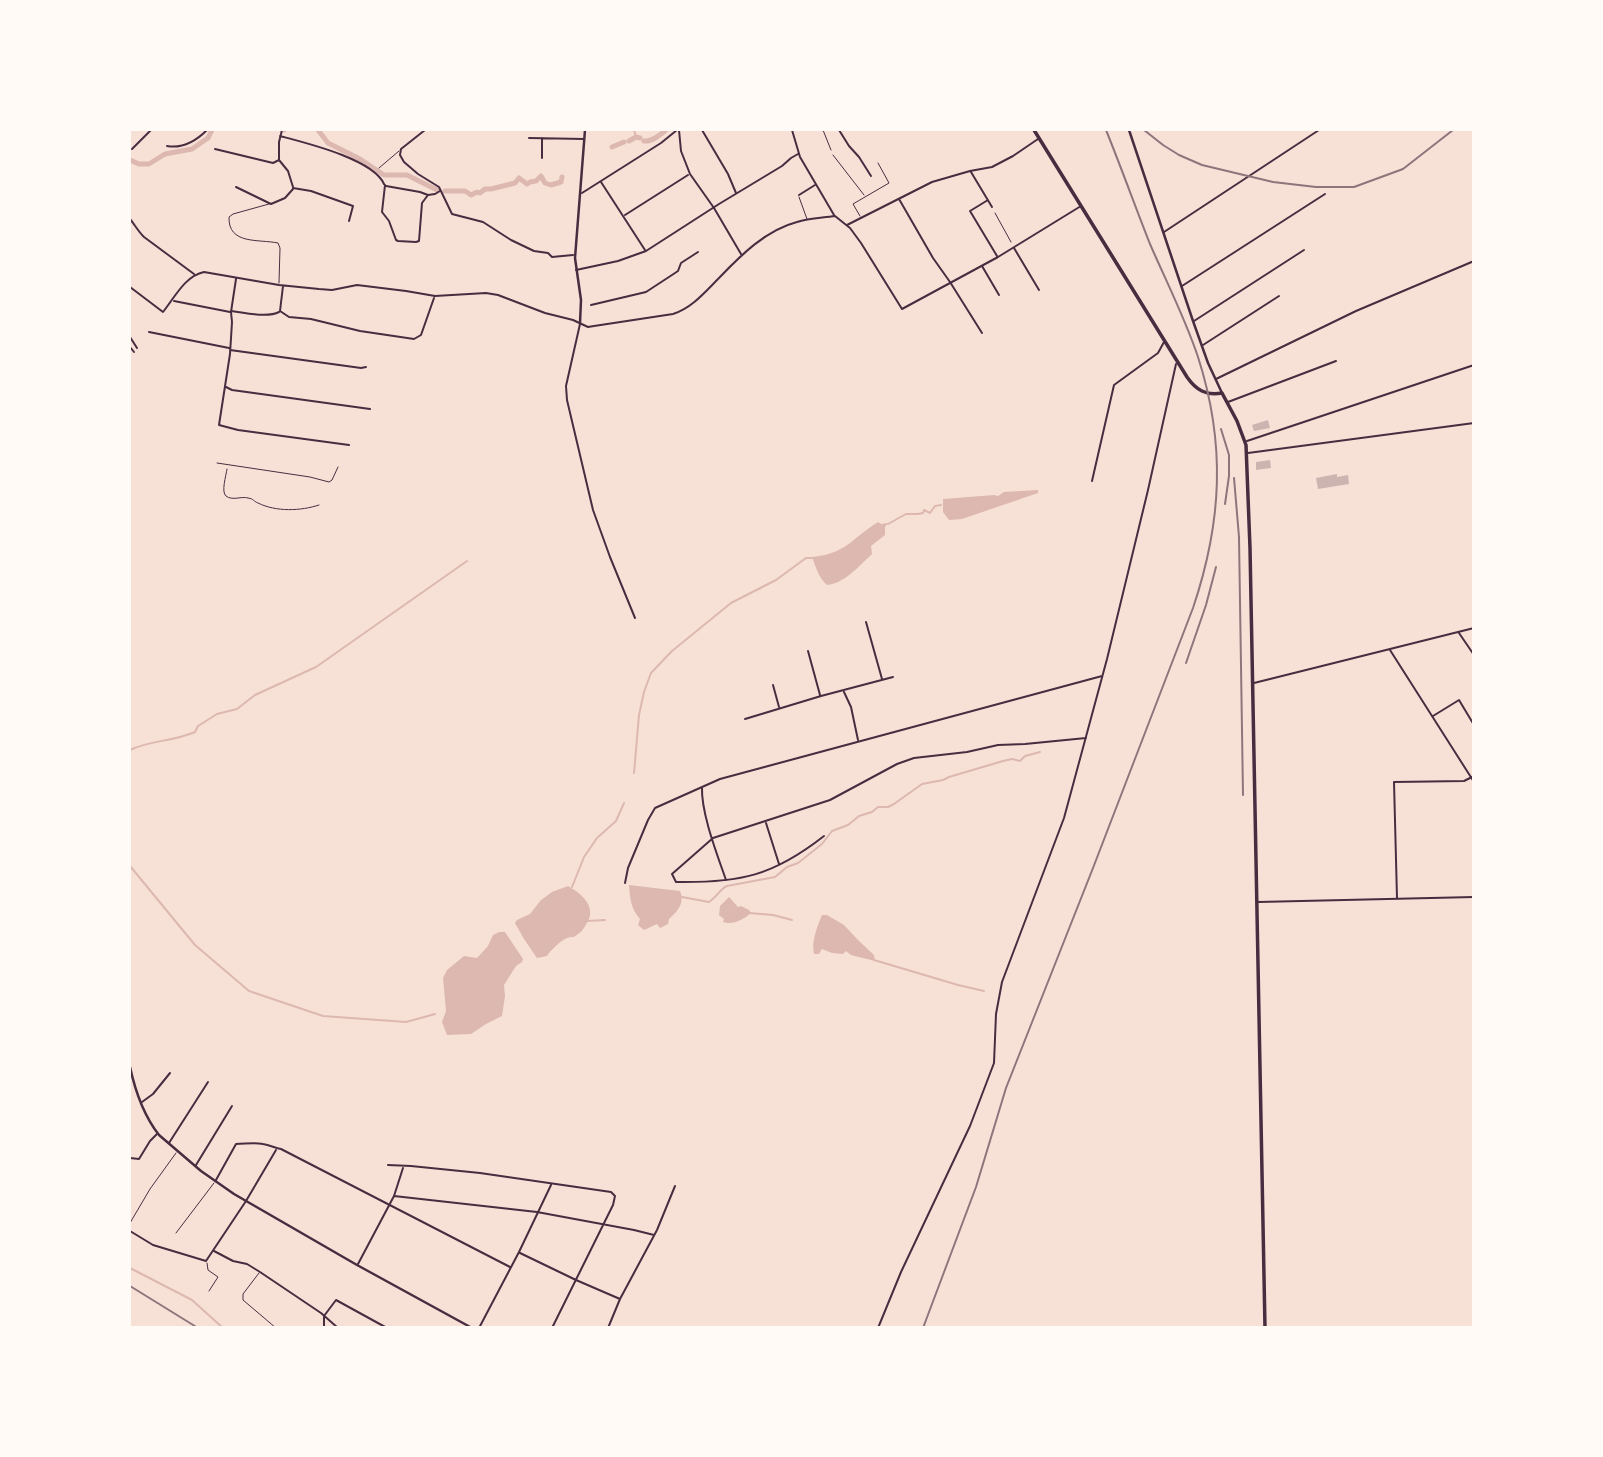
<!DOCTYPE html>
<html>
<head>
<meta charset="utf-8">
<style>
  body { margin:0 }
  #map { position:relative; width:1603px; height:1457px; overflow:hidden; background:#f7e1d7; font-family:"IBM Plex Serif",serif }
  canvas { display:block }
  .frame { position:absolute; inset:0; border:131px solid #fffaf5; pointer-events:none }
</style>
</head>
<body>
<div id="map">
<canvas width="1603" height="1457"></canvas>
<div class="frame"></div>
</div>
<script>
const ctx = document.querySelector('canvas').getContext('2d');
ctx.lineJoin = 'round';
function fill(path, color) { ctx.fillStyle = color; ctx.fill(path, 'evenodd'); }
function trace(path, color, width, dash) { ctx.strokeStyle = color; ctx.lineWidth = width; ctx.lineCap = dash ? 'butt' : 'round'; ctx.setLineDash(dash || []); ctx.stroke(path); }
fill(new Path2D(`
  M1038 490V493L962 519 949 520 943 512V499L994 495 998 496 1004 492Z
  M878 522 881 524 888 523 885 527V535L871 546 872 554C860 565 844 584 827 585 819 578 816 568 812 557 846 554 852 538 878 522Z
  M629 885 680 891C685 903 678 911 669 919L668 924 660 928 657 924 644 930 638 925 640 919C631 909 630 899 629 885Z
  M568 886C581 893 596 906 588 921 585 926 583 931 578 934 570 940 576 935 567 938 561 940 550 951 547 956L537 958 524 939 515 923 517 920 530 914 541 900 552 892Z
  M729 897 738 907 741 906 749 910 751 913C743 920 733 925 723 922L724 919 719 915 720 906Z
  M822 915H827L844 925 858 940 874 955 875 961 851 955 846 951 843 954 832 953 822 949 819 954H814C811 942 817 927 822 915Z
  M499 932H505L523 959 522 962 516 966 504 985 505 996 502 1016 486 1024 471 1034 447 1035 442 1022 446 1011 443 978 447 970 464 956 477 958 488 946 493 935Z`), '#dcb8b0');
trace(new Path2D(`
  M634 130 636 137
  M888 524 906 514H918L923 513 924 510 930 513 935 506 941 505
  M130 750C150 740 172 742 195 732L198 726 217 714 237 709 255 695 316 667 467 561
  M634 773 639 715 644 692 651 673 672 651 731 603 776 580 806 558H815
  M130 866 195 945 249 991 323 1016 406 1022 435 1014
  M572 887 584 857 597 838 616 821 624 803
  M682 897 709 902C717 897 720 889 727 886L775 877 787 867 798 863 822 844 832 831 848 825 859 816 872 812 878 807H888L894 804 922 784 943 780 949 777 1003 761 1012 759 1020 761 1025 756 1040 752
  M749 913 773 915 792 920
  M586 921 605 920
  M874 960 958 985 984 991
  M130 1268 192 1300 223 1328`), '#dcb8b0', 2);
trace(new Path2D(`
  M283 130H284
  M318 130 328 143 360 159 384 175H407L437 190
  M629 141 636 137 640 138
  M644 141C652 142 660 135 666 130
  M612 147 624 142
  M130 160 139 164H149L165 154 192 149 208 138 212 130
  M445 191H465L471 195 477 192 480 193 485 189H491L515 183 519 178 527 184 530 182 536 181 541 176 545 183 551 185 561 182 562 177`), '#dcb8b0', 5);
fill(new Path2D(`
  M1268 420 1270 428 1254 431 1252 425Z
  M1270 460 1271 468 1256 470V462Z
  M1337 474V477L1348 475 1349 484 1318 489 1316 478Z`), '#ccb4b1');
trace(new Path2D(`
  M823 130 831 150
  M995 213 1011 242
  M227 469C226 476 221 492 226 496 232 501 242 496 248 498 254 499 253 501 258 503 276 512 301 511 319 505`), '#4a2c40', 1);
trace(new Path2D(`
  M833 155 864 195
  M379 168 399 151
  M799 197 807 219
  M269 204 233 214 229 217C228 245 259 239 278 243L280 248 279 283
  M860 216 853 204 889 183 878 163
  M217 463 310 477 329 482 332 480 338 467
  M130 1223 150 1189 176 1153
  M176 1233 214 1183
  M207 1263 208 1270 218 1277 209 1291
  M259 1273 243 1294V1300L276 1328`), '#4a2c40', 1);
trace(new Path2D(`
  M282 130 279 142V160L288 171 293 187
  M425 130 401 149 400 155 404 162 418 174 439 187 452 214 483 222 511 240 534 251 548 253 552 257 573 255
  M679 130 681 151 690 174 714 208 741 254
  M702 130 728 174 736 193
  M792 130 800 157 834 215
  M839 130 849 146 859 157 871 176
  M280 136C306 143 373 159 384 184
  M529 138 584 139
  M542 138V158
  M167 146C183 149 196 141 207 130
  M132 149 151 130
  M215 149 273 163 279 160
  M971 172 992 207
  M601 182 645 250
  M385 185 382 212 389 221 396 240 398 241 416 242 419 241 422 203 428 195 435 194 440 191
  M386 186 420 192 428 195
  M236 187 271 204 285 198 293 189
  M293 188 311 191 353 206 349 221
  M582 193 661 143 677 130
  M799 195 815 185
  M899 199 933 258 950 282 982 333
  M988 200 970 211 997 256
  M625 215 688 175
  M130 219C135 225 138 231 144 237L194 274
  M847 225 932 182 970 171 992 167 1013 156 1038 139
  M1164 232 1319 130
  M1014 248 1039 290
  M982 266 999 295
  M576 270 618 261 646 251 719 204 782 166 791 158 798 154
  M236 279 231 312 232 322 230 354 219 425 238 430 349 445
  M283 286 280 311 289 317 311 319 360 331 414 339 421 335 434 298
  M1182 286 1325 194
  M130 287 163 312C175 297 185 276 204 272L279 285 319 289 332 290 357 285 406 291 435 296 486 293 498 295 545 313 573 320 588 327 594 326 673 314C692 308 705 292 719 278 741 255 766 230 797 222 809 218 822 218 835 216L850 228 861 243 902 309 998 257 1081 206
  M174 301 230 312
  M591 305 646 292 672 275 678 271 681 263 698 252
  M231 311C244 313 268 318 279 312
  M1194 321 1304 250
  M580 324 566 386 567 400 593 510 610 557 635 618
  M149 332 229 348
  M130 337 137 348
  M1203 345 1279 296
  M130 347 134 352
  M230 350 361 368 366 367
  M1216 379 1356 311 1474 261
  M226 387 232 390 370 409
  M1228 402 1336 361
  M1247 441 1474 365
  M1248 453 1474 423
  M1092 481 1114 385 1158 353 1164 342
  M866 622 882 679
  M1459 633 1474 655
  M1390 650 1474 782
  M808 651 820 695
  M1254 683 1474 628
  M773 685 779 707
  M844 692 851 707 858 740
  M1433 716 1459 700 1474 725
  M745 719 821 696 893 677
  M702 787C701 813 717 854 726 880
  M766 823 779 864
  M824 836C773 876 740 883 676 882L672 874 713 838 830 800 897 764 914 758 967 752 998 745 1025 744 1086 738
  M625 883 628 868 648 820 655 808 720 779 1102 676
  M1397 898 1394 782 1464 781 1474 776
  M1258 902 1474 897
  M142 1102 153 1094 170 1073
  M169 1143 208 1082
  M130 1158 139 1159 150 1141 157 1134
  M196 1165 232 1106
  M388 1165 411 1166 480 1173 611 1192 615 1196 613 1205 552 1328
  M216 1180 236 1144C245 1144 254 1142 263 1144 270 1145 275 1148 281 1149L510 1267
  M394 1196 537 1212 634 1230 654 1235
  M130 1231 153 1245 206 1261 246 1201 276 1150
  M214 1251 233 1261 247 1264 260 1272 321 1313 338 1328
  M520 1253 576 1280 620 1299
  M358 1264 394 1196 403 1168
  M324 1328V1316L336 1300 387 1328
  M479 1328 519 1252 551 1185
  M608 1328 620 1299 657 1230 675 1186
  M878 1328 901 1272 970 1126 994 1063 996 1014 1002 982 1064 818 1107 659 1148 490 1176 364`), '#4a2c40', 2);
trace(new Path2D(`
  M1129 130 1193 321 1208 363 1222 393
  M580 323 581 300 575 258 585 130
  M130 1067C135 1090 144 1116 159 1135L201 1171 234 1194 357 1265 472 1328`), '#4a2c40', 2.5);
trace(new Path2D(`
  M1034 130 1187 377C1196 390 1206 396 1222 393L1237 421 1246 445 1250 548 1265 1328`), '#4a2c40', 3.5);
trace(new Path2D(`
  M1144 130 1163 145 1179 155 1202 165 1273 182 1316 187H1354L1403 169 1453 130
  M1221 429 1229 455V476L1225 504
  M1234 478 1239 537 1243 795
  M1186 663 1206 605 1216 567
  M130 1286 198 1328
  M923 1328 976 1187 1006 1088 1093 868 1193 608C1222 522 1226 444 1198 357 1185 318 1166 281 1150 244 1135 206 1121 167 1106 130`), '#8f747c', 2);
</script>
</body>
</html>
